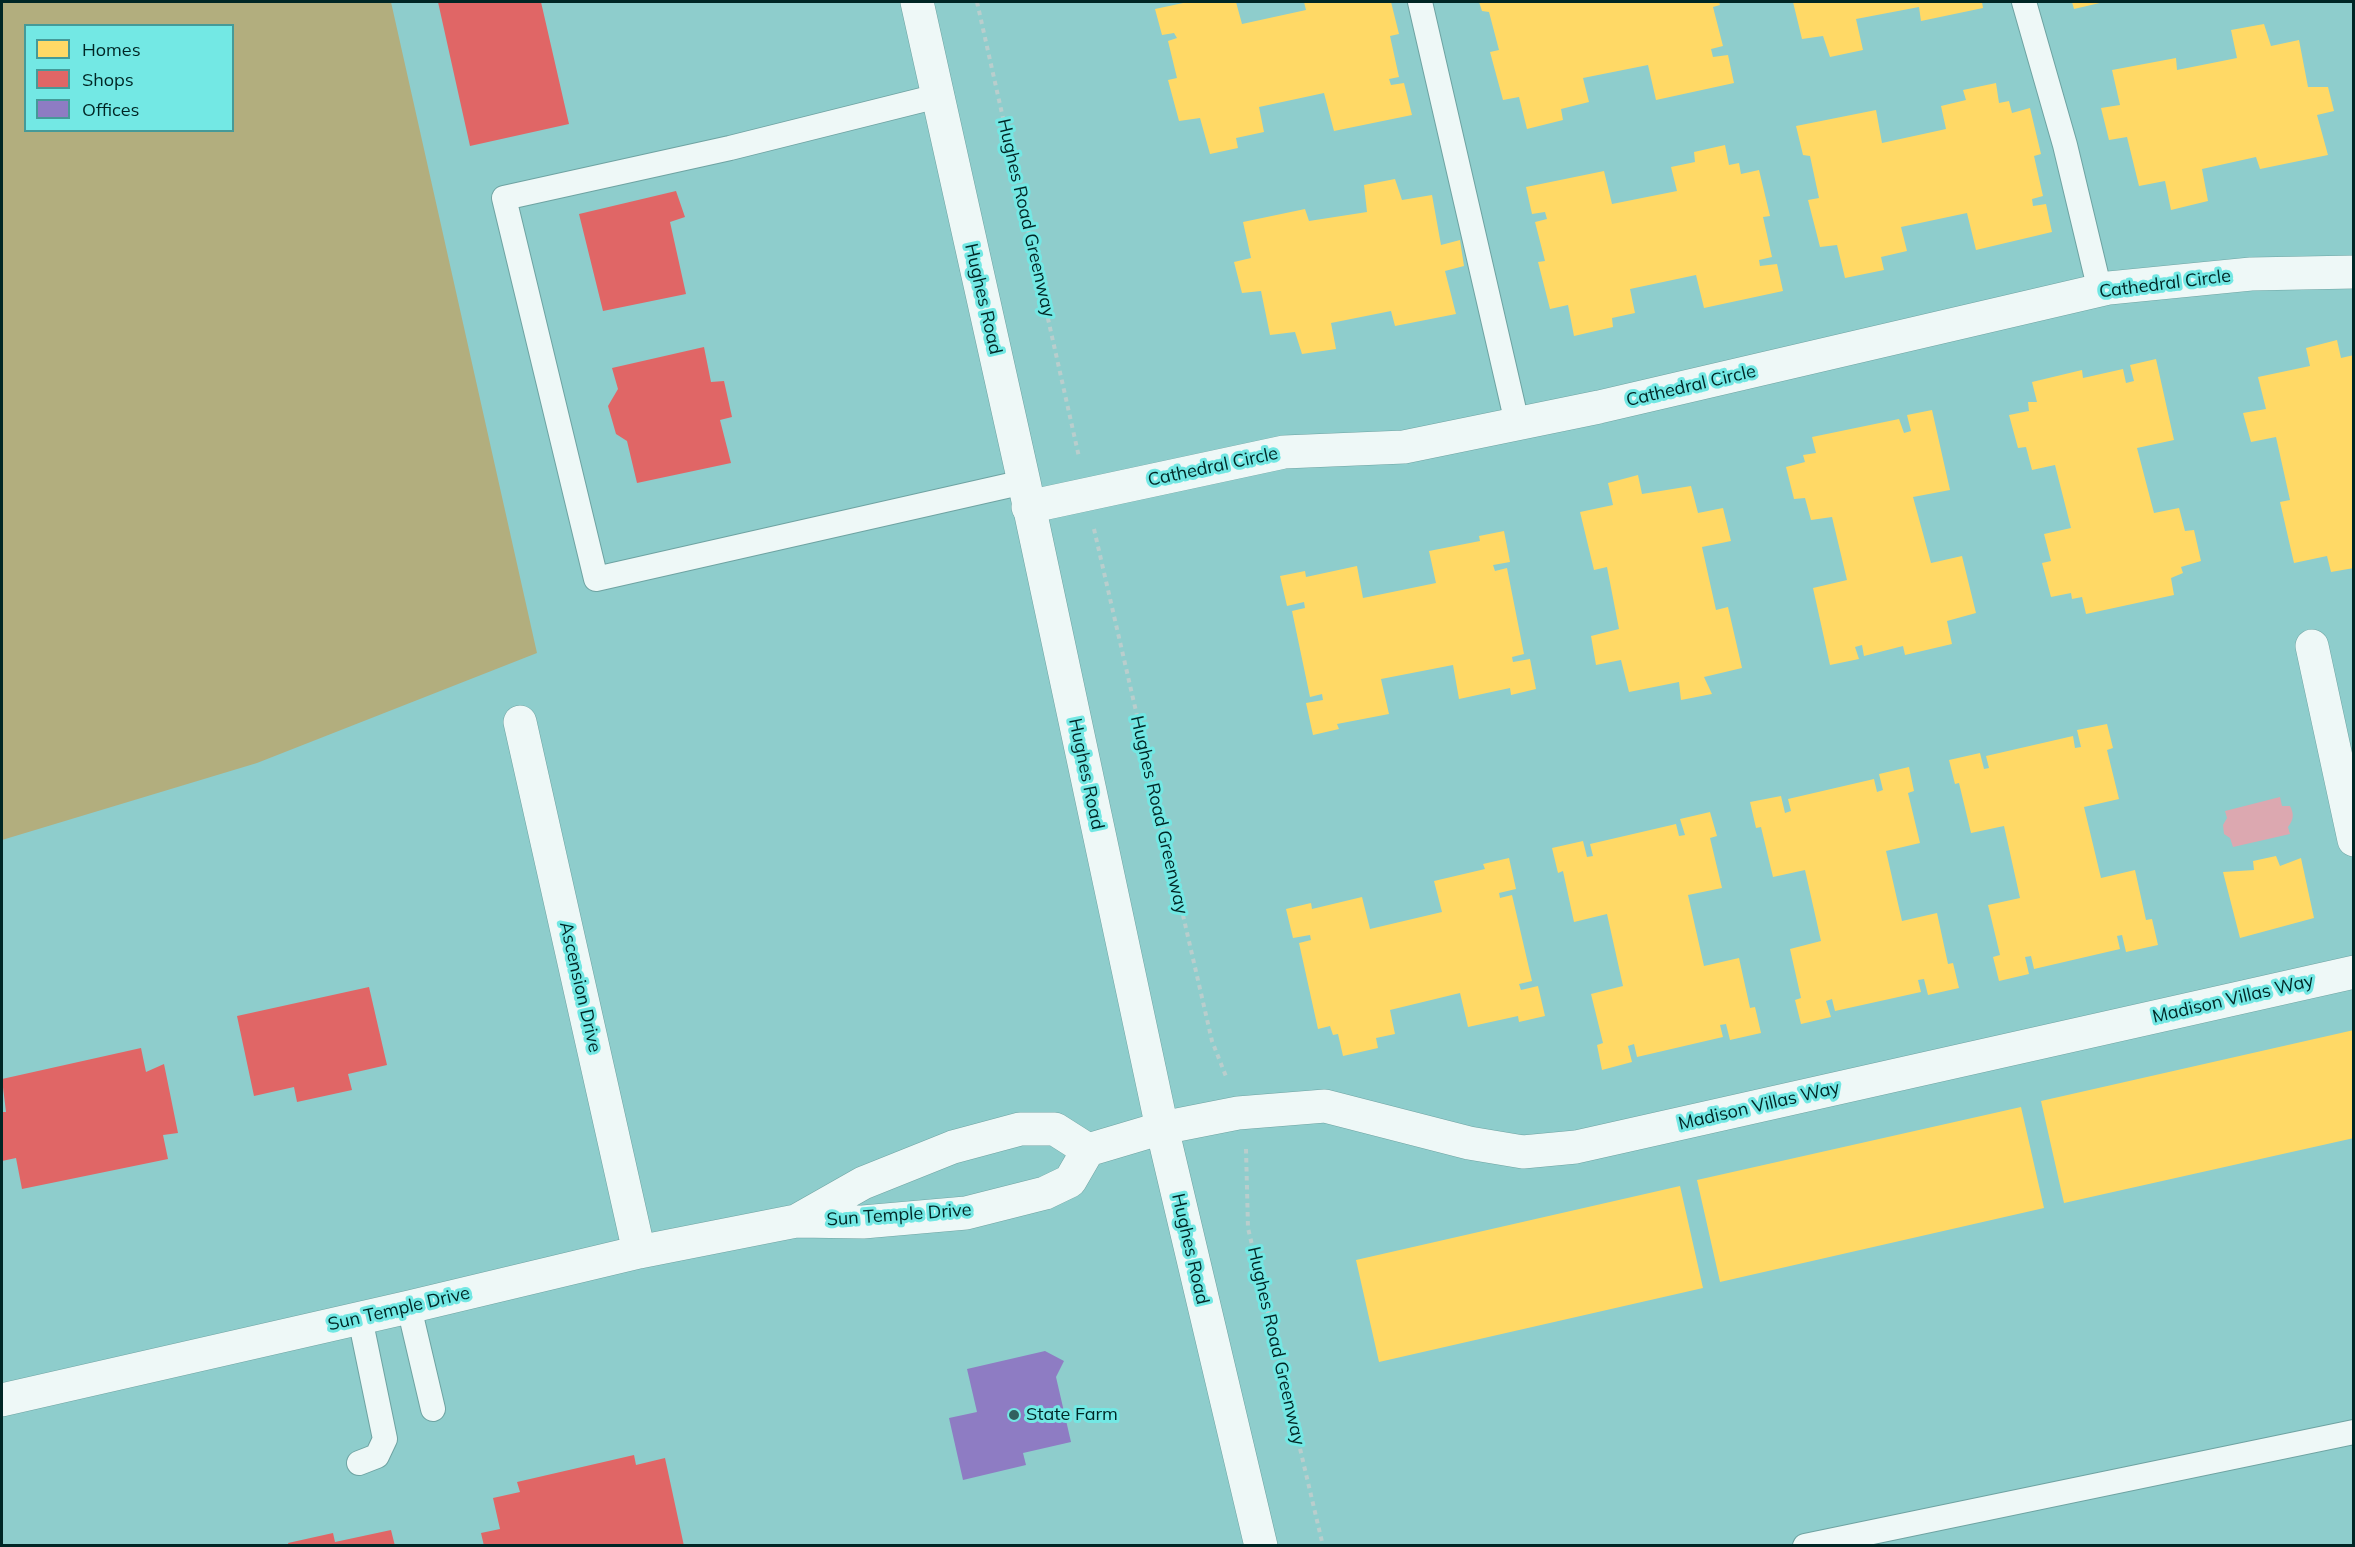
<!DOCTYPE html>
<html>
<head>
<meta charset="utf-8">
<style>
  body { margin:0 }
  #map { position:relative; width:2355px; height:1547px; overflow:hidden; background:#8ecdcc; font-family:Mulish,sans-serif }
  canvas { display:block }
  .frame { position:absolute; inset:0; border:3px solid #002625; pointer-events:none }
  .legend { position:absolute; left:24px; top:24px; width:210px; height:108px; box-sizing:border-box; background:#73e8e4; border:2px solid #459a98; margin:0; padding:8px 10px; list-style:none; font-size:18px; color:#002625 }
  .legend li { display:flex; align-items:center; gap:12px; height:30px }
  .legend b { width:30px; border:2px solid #459a98 }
</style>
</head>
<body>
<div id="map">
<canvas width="2355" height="1547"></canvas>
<div class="frame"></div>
<ul class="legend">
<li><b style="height:16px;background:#ffd966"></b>Homes</li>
<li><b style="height:16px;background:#e06666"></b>Shops</li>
<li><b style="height:16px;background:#8e7cc3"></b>Offices</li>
</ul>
</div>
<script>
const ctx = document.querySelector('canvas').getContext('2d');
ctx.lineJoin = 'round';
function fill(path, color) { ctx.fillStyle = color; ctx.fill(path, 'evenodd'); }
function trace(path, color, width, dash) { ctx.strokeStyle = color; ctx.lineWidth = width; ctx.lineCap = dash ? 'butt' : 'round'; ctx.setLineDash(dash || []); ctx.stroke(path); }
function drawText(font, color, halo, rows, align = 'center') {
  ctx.font = font + ' Mulish,sans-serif'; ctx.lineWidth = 6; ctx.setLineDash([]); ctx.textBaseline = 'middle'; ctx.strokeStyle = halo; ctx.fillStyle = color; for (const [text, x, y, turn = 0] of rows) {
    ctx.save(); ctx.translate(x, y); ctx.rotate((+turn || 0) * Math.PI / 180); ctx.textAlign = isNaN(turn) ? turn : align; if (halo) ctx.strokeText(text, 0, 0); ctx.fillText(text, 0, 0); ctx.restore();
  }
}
fill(new Path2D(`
  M2 2H391L537 653 257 763 2 840ZM26 26H232V130H26Z`), '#b2ae7e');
fill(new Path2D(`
  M2280 797 2282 806H2290C2294 814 2294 819 2288 827L2290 834 2233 847 2230 838 2224 834 2223 825 2227 818 2225 811Z`), '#dca8b0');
fill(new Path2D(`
  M1188 2H1236L1242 24 1306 10 1304 2H1391L1399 34 1390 36 1399 77 1389 79 1391 85 1404 83 1412 115 1334 131 1324 93 1259 107 1264 132 1236 138 1238 148 1210 154 1200 118 1179 121 1168 80 1177 78 1168 41 1177 38 1174 33 1162 35 1155 9Z
  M1479 2H1719L1720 5 1713 7 1723 46 1711 49 1713 57 1728 55 1734 83 1656 100 1648 65 1583 78 1589 102 1561 109 1563 120 1527 129 1519 97 1503 100 1490 52 1499 50 1489 12 1482 11Z
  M1793 2H1982L1983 8 1921 21 1919 7 1856 19 1863 50 1830 57 1823 36 1802 39Z
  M2072 2H2104L2074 9Z
  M2264 24 2271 46 2299 40 2308 87H2328L2334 111 2317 115 2328 155 2260 169 2256 157 2202 169 2208 201 2171 210 2165 181 2139 186 2127 137 2109 140 2101 108 2120 105 2112 70 2176 58 2177 70 2237 58 2231 30Z
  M1996 83 1999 103 2009 101 2012 113 2030 108 2041 154 2034 156 2043 196 2032 199 2033 206 2046 204 2052 232 1976 250 1967 213 1901 227 1907 251 1881 257 1884 270 1845 278 1837 245 1820 247 1808 200 1819 198 1810 156 1803 155 1796 126 1876 110 1882 143 1946 129 1941 106 1966 100 1963 90Z
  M1725 145 1729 165 1739 163 1741 174 1759 170 1770 216 1763 217 1772 257 1759 260 1760 266 1777 264 1783 291 1704 308 1696 275 1630 289 1635 313 1612 318 1613 327 1574 336 1568 305 1550 309 1538 262 1545 261 1535 222 1547 219 1545 212 1532 214 1526 187 1604 171 1612 204 1677 191 1671 167 1695 162 1694 152Z
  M1395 179 1402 200 1432 195 1441 245 1460 240 1464 266 1445 271 1456 314 1395 326 1391 311 1331 323 1336 349 1302 354 1295 332 1270 335 1261 291 1242 293 1234 262 1251 258 1243 222 1305 209 1309 221 1367 212 1364 185Z
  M2337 340 2341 358 2354 355V568L2331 572 2327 556 2294 563 2280 502 2290 500 2276 437 2251 442 2243 413 2266 409 2258 377 2310 366 2306 348Z
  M2156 359 2174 440 2137 448 2154 513 2179 508 2185 531 2194 530 2201 561 2181 567 2183 573 2171 578 2174 595 2086 614 2082 597 2072 599 2071 593 2051 597 2042 563 2051 561 2044 534 2071 528 2055 465 2032 470 2026 447 2018 448 2009 415 2029 411 2028 402H2037L2032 382 2082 370 2083 378 2123 369 2126 383 2134 381 2130 365Z
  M1932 410 1950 490 1913 497 1931 563 1962 556 1976 613 1947 621 1952 644 1905 655 1903 646 1864 656 1862 645 1855 647 1859 659 1830 665 1813 588 1847 580 1832 517 1811 520 1805 498 1794 499 1786 467 1805 462 1803 455 1816 453 1812 437 1899 419 1904 433 1911 431 1907 415Z
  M1638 475 1642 494 1691 486 1698 513 1723 508 1731 541 1702 547 1716 610 1728 607 1742 668 1704 677 1712 694 1681 700 1679 682 1629 692 1621 660 1596 665 1591 636 1619 629 1607 567 1594 570 1580 512 1613 505 1608 483Z
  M1504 531 1510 562 1493 565 1495 571 1507 568 1524 654 1512 657 1513 662 1530 659 1536 689 1511 695 1510 688 1459 699 1453 665 1381 679 1389 714 1337 724 1339 729 1313 735 1306 703 1323 700 1322 694 1310 697 1292 611 1305 608 1304 602 1287 606 1280 576 1305 571 1306 577 1357 566 1363 598 1436 583 1429 551 1480 541 1479 536Z
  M2107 724 2113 748 2107 750 2119 799 2084 807 2101 878 2135 870 2146 920 2152 919 2158 945 2126 952 2122 935 2117 936 2120 949 2034 969 2031 956 2025 957 2029 974 1999 981 1993 957 2000 955 1988 905 2020 898 2004 826 1971 833 1959 783 1955 784 1949 760 1980 753 1984 769 1989 768 1986 756 2073 736 2075 748 2081 747 2077 730Z
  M1909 767 1914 791 1908 793 1920 843 1886 851 1902 921 1937 913 1948 964 1953 963 1959 988 1928 995 1924 979 1918 980 1921 992 1835 1011 1832 999 1826 1001 1831 1017 1801 1024 1795 1000 1801 998 1790 949 1821 941 1805 870 1773 877 1761 827 1756 828 1750 802 1781 796 1785 813 1791 811 1788 799 1874 779 1877 792 1883 790 1879 774Z
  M1710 812 1717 836 1710 838 1722 888 1688 895 1704 966 1739 958 1750 1008 1755 1007 1761 1033 1730 1040 1726 1024 1720 1025 1723 1037 1637 1057 1634 1044 1628 1046 1632 1062 1602 1070 1597 1045 1603 1043 1591 994 1623 986 1607 914 1574 922 1563 871 1558 873 1552 848 1583 841 1587 857 1593 856 1590 844 1676 824 1679 836 1685 835 1680 819Z
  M2276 856 2280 866 2301 858 2314 918 2240 938 2223 872 2254 870 2253 861Z
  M1509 858 1516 889 1499 893 1500 898 1512 895 1532 981 1519 984 1521 990 1538 986 1545 1016 1519 1022 1518 1016 1468 1027 1460 993 1390 1010 1395 1034 1376 1038 1378 1048 1343 1056 1338 1034 1333 1035 1330 1026 1318 1029 1299 943 1311 940 1310 935 1293 938 1286 909 1311 903 1312 909 1362 897 1370 929 1442 912 1434 881 1485 869 1483 864Z
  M2354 1030V1138L2064 1203 2041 1101Z
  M2021 1107 2044 1208 1720 1282 1697 1180Z
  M1680 1186 1703 1288 1379 1362 1356 1260Z`), '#ffd966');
fill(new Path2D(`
  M438 2H541L569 124 470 146Z
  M676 191 685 217 670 222 686 294 603 311 579 214Z
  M704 347 711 382 724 381 732 417 720 420 731 463 637 483 627 441 616 434 608 406 618 389 612 368Z
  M369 987 387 1065 348 1074 352 1090 297 1102 294 1087 254 1096 237 1016Z
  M141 1048 146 1072 164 1064 178 1133 163 1135 168 1159 22 1189 16 1158 2 1161V1112H6L2 1079Z
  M634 1455 636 1465 665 1458 684 1546H484L481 1533 500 1529 493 1498 520 1492 517 1482Z
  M391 1530 395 1546H289L288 1543 333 1533 335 1542Z`), '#e06666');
fill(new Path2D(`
  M1045 1351 1064 1361 1056 1377 1071 1442 1023 1453 1026 1465 963 1480 949 1418 977 1412 967 1369Z`), '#8e7cc3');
const service = new Path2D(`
  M1420 2 1517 423
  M2024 2 2065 145 2100 291
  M938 96 730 148 504 198 596 579 1024 482
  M409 1307 433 1409
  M359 1463 377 1456 385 1439 360 1318
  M1805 1546 2354 1432`);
const minor = new Path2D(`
  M1028 507 1284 452 1404 447 1599 407 2109 288 2251 274 2354 272
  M2312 646 2354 840
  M520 722 639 1252
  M798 1221 863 1222 966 1213 1045 1193 1070 1181 1088 1150
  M2 1400 409 1307 639 1252 796 1221 863 1183 953 1147 1020 1129H1055L1088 1150 1162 1128 1238 1113 1325 1106 1469 1143 1523 1152 1576 1147 2354 972`);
const secondary = new Path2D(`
  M917 2 1024 482 1162 1128 1261 1546`);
trace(service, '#6ea3a2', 26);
trace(minor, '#6ea3a2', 34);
trace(secondary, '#6ea3a2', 34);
trace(new Path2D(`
  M977 2 1079 457
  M1094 529 1212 1041 1227 1079
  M1246 1149 1248 1228 1323 1546`), '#b9cecd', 4, [4.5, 4.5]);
trace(service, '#eef8f7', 24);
trace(minor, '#eef8f7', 33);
trace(secondary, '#eef8f7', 33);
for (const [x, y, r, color] of [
  [1014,1415,6,"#32605f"]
]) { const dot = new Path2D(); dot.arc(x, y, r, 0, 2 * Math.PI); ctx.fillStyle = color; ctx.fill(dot); trace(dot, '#73e8e4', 2); }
drawText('18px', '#002625', '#73e8e4', [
  ["Hughes Road Greenway",1026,218,77],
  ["Cathedral Circle",2165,284,-7],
  ["Hughes Road",983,299,77],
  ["Cathedral Circle",1691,386,-13],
  ["Cathedral Circle",1213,467,-12],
  ["Hughes Road",1086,774,78],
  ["Hughes Road Greenway",1159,815,77],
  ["Ascension Drive",580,987,77],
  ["Madison Villas Way",2233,999,-13],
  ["Madison Villas Way",1759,1106,-13],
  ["Sun Temple Drive",899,1215,-4],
  ["Hughes Road",1190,1249,77],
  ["Sun Temple Drive",399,1309,-13],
  ["Hughes Road Greenway",1276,1346,77]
]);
drawText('18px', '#002625', '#73e8e4', [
  ["State Farm",1026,1415]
], 'left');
</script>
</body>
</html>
